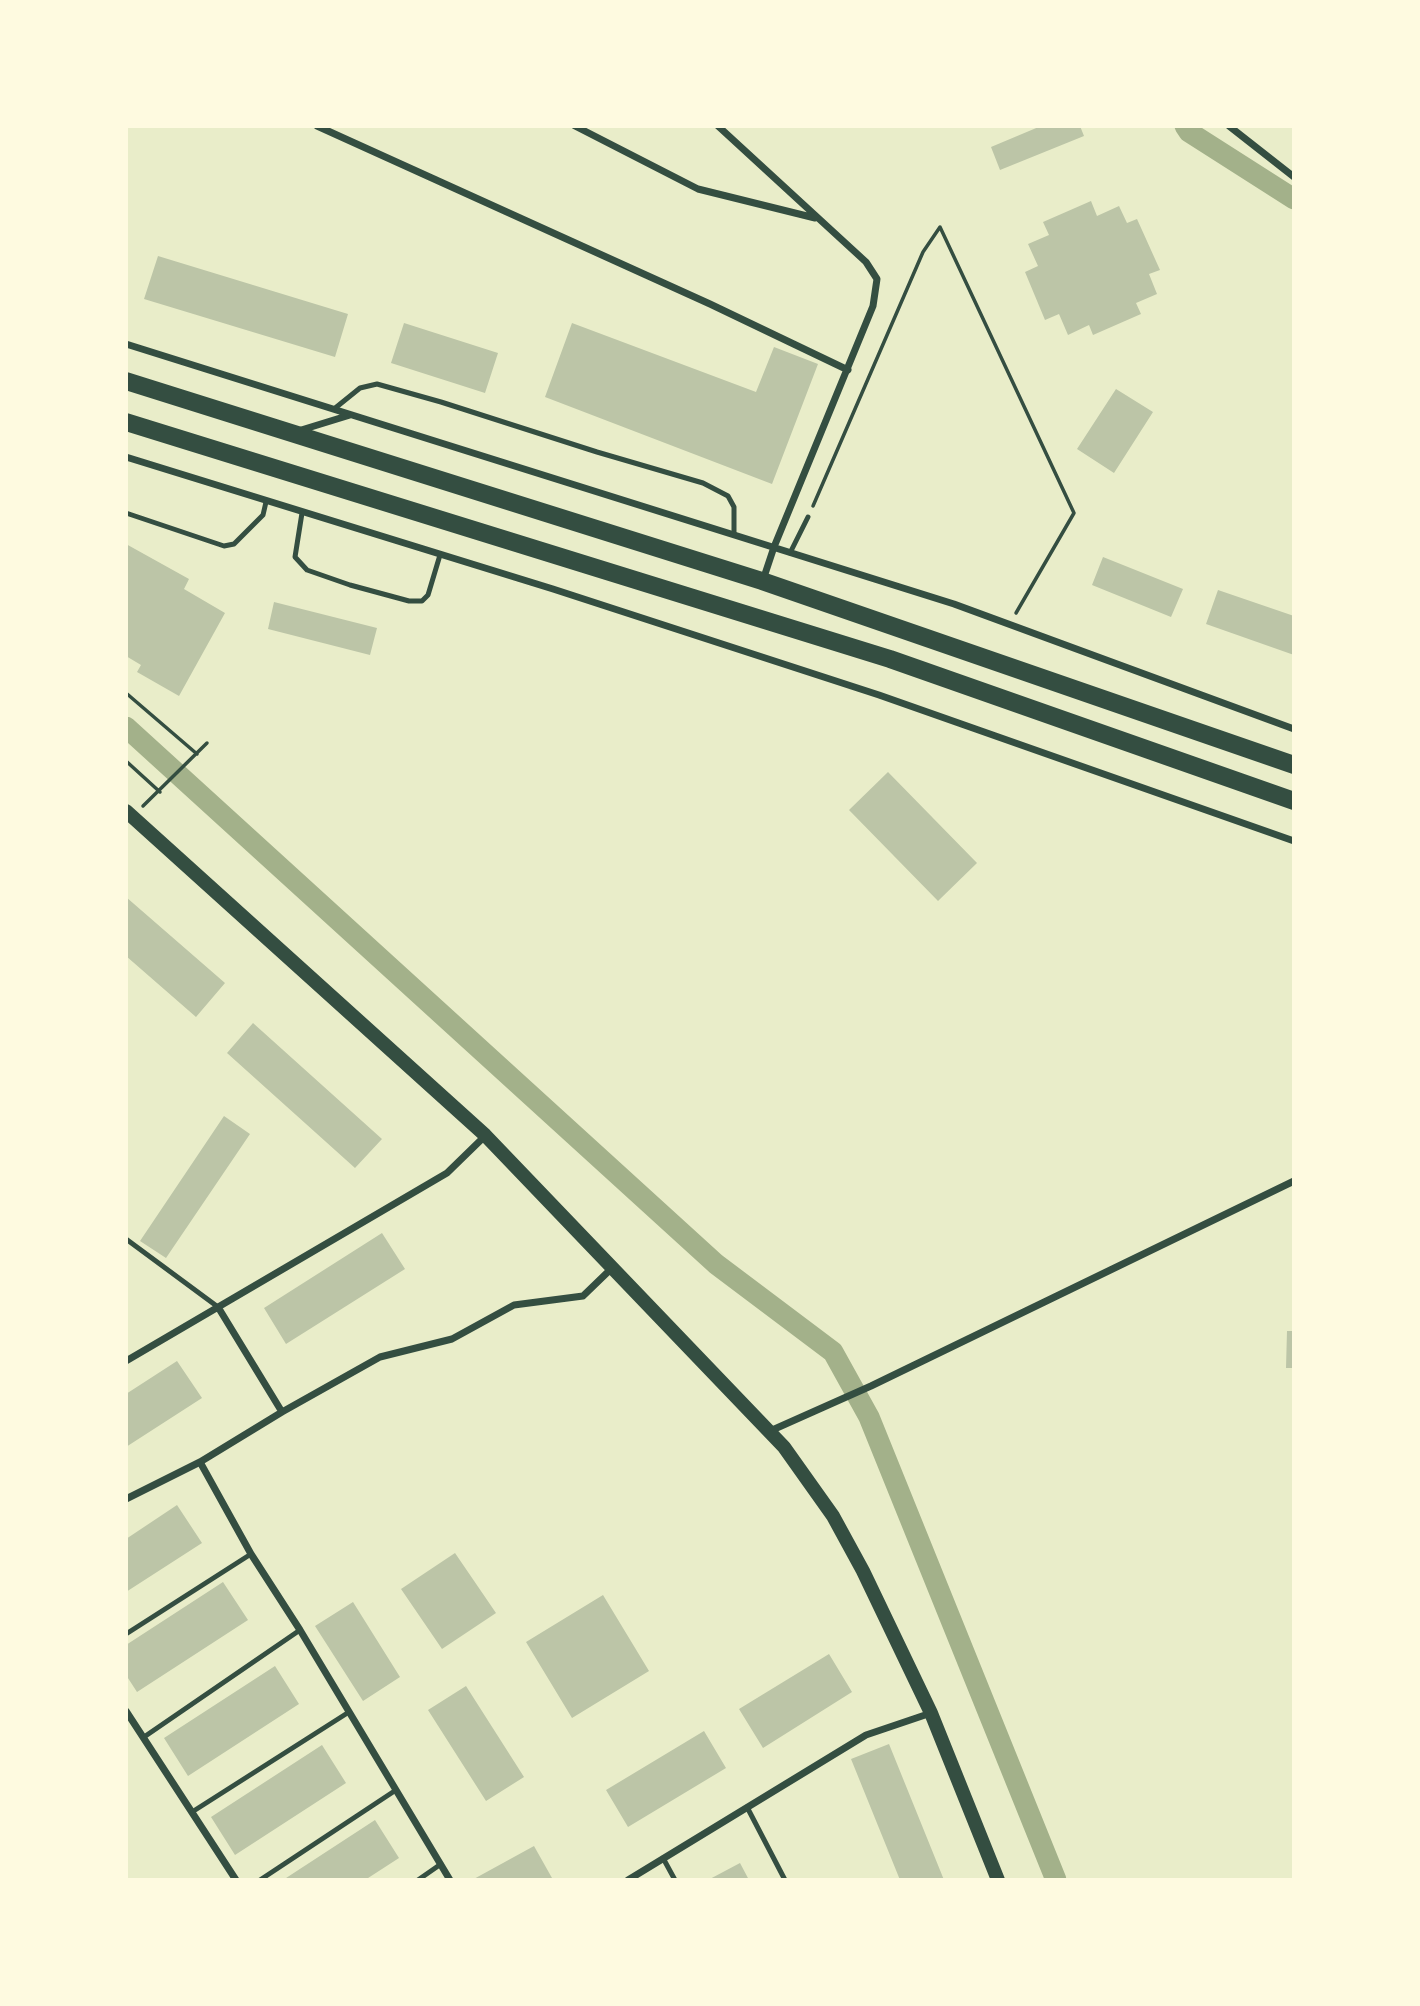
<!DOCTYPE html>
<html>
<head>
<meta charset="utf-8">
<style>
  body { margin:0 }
  #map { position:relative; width:1420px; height:2006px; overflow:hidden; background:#e9edc9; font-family:Manrope,sans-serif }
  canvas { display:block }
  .frame { position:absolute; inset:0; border:128px solid #fefae0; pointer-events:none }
</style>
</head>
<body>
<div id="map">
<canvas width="1420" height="2006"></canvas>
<div class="frame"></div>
</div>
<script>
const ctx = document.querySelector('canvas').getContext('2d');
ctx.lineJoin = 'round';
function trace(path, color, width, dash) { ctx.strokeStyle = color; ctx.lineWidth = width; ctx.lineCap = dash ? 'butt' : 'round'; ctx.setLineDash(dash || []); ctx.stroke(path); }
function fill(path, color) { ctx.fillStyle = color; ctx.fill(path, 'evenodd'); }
trace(new Path2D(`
  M1185 126 1189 132 1294 199
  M126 727 716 1264 833 1352 869 1417 1056 1880`), '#a3b18a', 21);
fill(new Path2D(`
  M1041 126H1080L1084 136 1000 170 991 147Z
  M1091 201 1097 216 1119 206 1127 223 1137 219 1160 270 1149 274 1157 294 1136 303 1141 314 1093 335 1089 325 1068 335 1059 314 1045 320 1025 272 1038 266 1028 244 1049 235 1043 222Z
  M158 256 348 314 335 357 144 299Z
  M404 323 498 353 485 393 391 363Z
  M572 323 756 392 774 347 818 364 772 484 545 397Z
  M1116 389 1153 412 1114 473 1077 449Z
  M126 544 189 579 184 589 225 613 179 696 137 672 141 665 126 656Z
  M1103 557 1183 589 1171 617 1092 585Z
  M1218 590 1294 616V655L1206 624Z
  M274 602 377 628 370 655 268 629Z
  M888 772 977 863 938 901 849 810Z
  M126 897 225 983 196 1017 126 956Z
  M253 1023 382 1139 355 1168 227 1053Z
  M224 1116 250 1134 166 1258 140 1241Z
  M382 1233 405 1269 286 1344 264 1308Z
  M1287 1331H1294V1368H1286Z
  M177 1361 202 1398 126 1447V1394Z
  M177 1505 202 1543 126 1592V1539Z
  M455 1553 496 1613 442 1649 401 1589Z
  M223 1582 248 1620 137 1692 126 1675V1645Z
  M603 1595 649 1671 572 1718 526 1642Z
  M353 1602 400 1677 363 1701 315 1626Z
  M829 1654 852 1692 763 1748 739 1709Z
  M275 1666 299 1704 188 1776 164 1738Z
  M466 1686 524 1777 486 1801 428 1710Z
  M704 1731 726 1768 628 1827 606 1790Z
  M889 1744 944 1880H900L851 1759Z
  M322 1745 346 1783 235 1855 211 1817Z
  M375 1820 399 1858 365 1880H283Z
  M534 1846 552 1878 549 1880H472Z
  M740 1863 749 1880H708Z`), '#bcc5a7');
trace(new Path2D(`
  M813 506 923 252 940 227 1074 513 1016 613
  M126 693 197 754
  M126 761 160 792
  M143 806 207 743`), '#344e41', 3.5);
trace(new Path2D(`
  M334 409 360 388 377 384 441 402 597 452 703 483 728 496 734 507V534
  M126 513 224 546 234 544 263 515 266 502
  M302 513 295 557 307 570 350 585 409 601H422L428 595 440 555
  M790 553 808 517
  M126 1239 218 1307
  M126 1634 251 1554
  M144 1737 300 1630
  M747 1807 785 1880
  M192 1812 349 1712
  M663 1858 675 1880
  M260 1880 396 1790
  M418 1880 441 1864`), '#344e41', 5);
trace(new Path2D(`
  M317 126 710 304 848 370
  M575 126 698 189 815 218
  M718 126 866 262 877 279 873 306 774 547 763 580
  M1229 126 1294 177
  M126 344 954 604 1294 729
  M298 431 350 415
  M126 457 553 589 879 695 1294 841
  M218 1307 282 1412
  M126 1361 447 1173 485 1136
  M770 1431 871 1386 1294 1181
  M200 1462 251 1554 300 1630 450 1880
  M126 1499 200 1462 282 1412 380 1357 452 1339 514 1305 583 1296 612 1268
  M126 1711 236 1880
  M628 1880 866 1735 931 1713`), '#344e41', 7);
trace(new Path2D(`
  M126 811 485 1135 784 1447 833 1516 863 1571 931 1713 998 1880`), '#344e41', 14);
trace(new Path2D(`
  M126 381 762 581 1294 765
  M126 422 890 659 1294 801`), '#344e41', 18);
</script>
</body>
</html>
